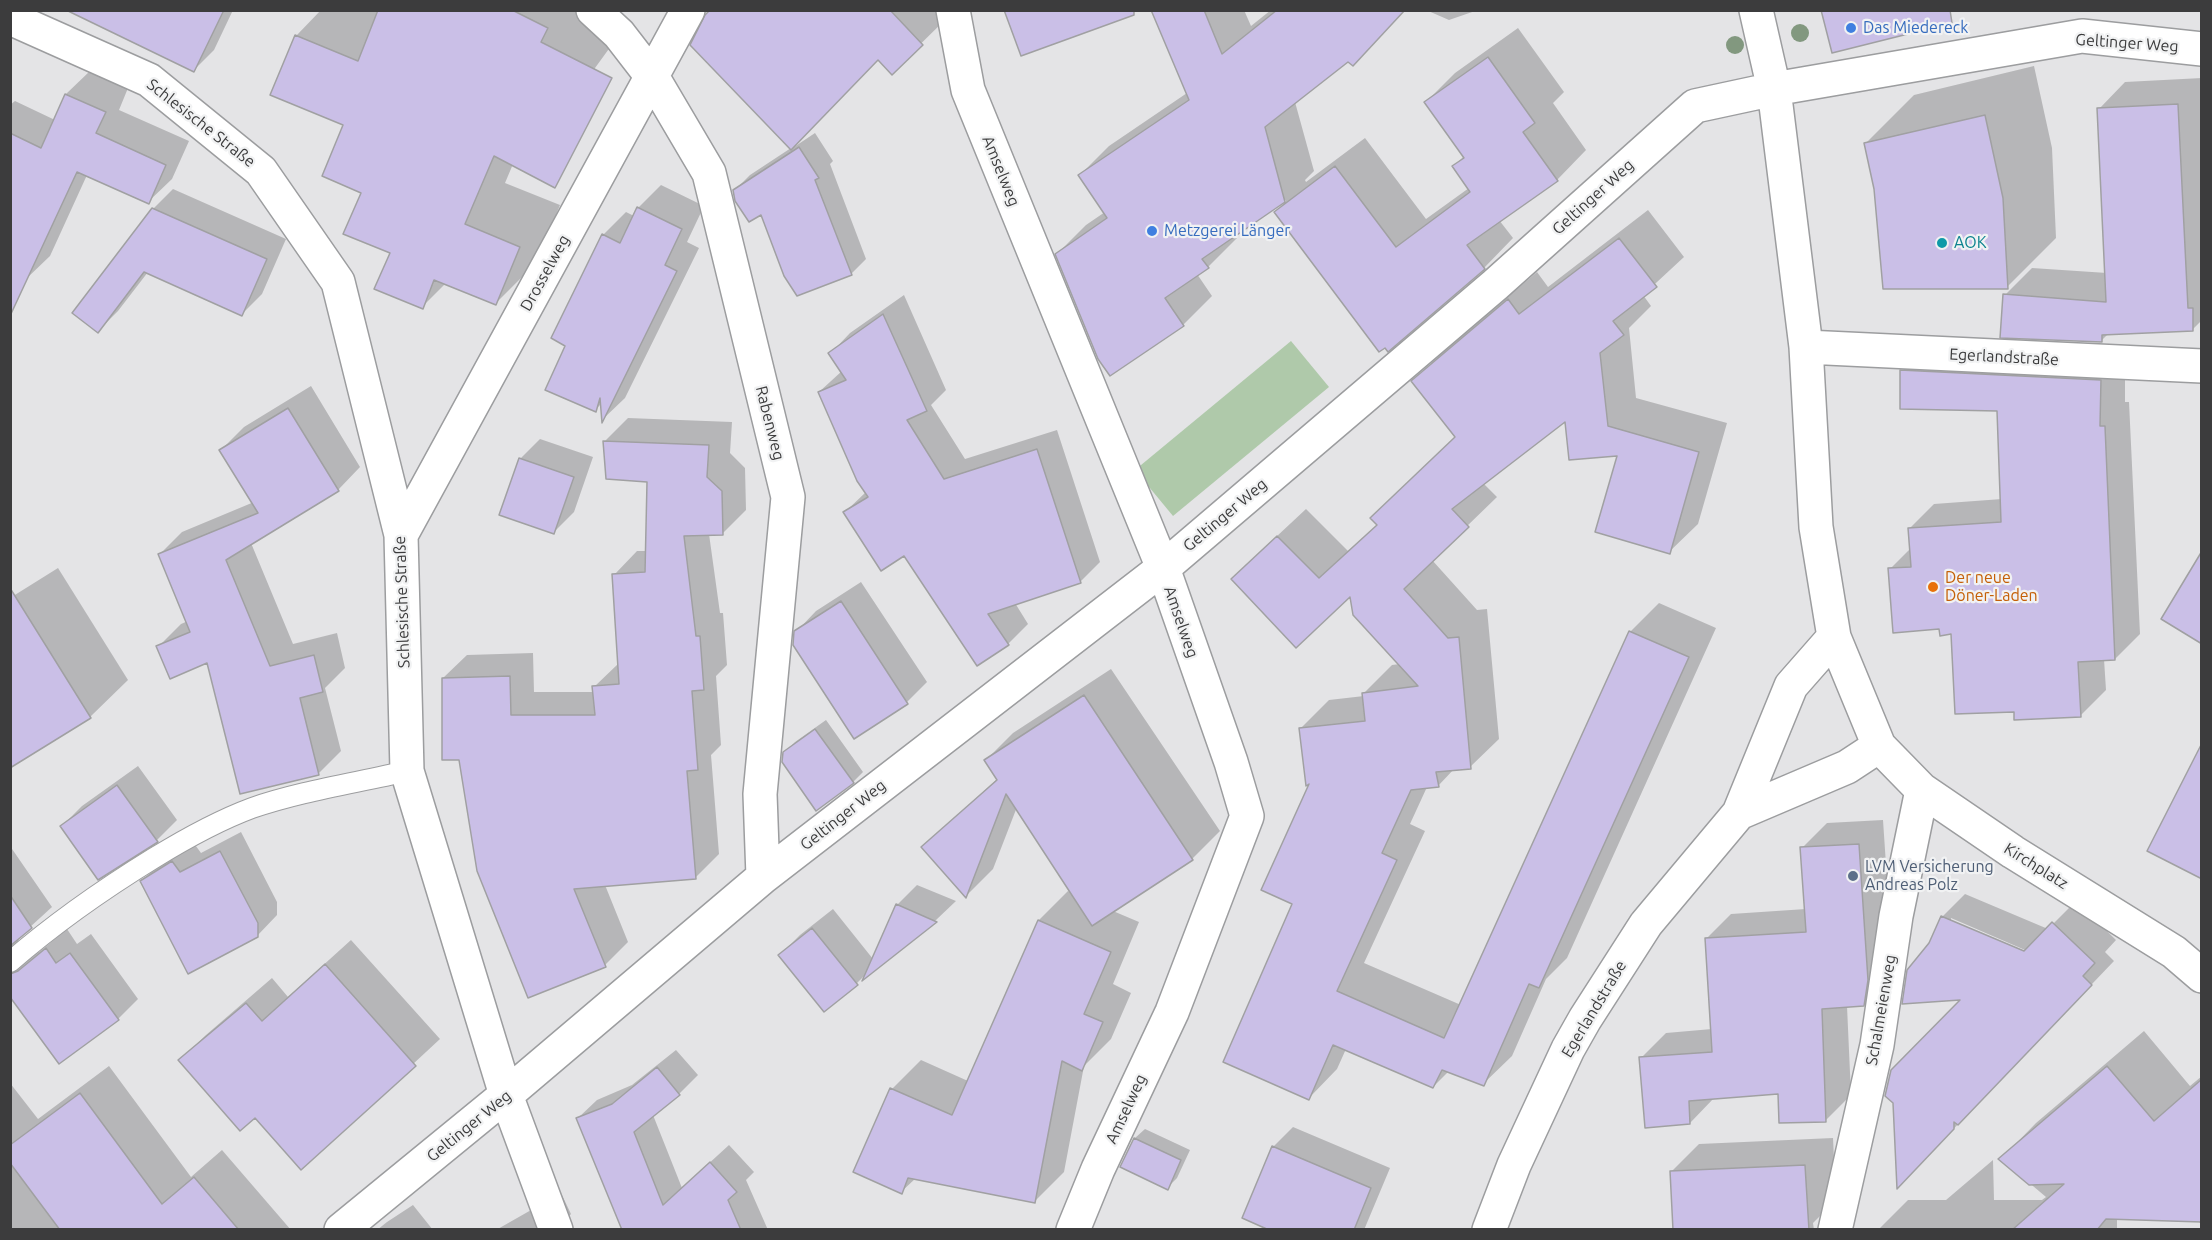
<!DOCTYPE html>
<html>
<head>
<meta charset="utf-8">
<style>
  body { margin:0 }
  #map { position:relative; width:2212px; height:1240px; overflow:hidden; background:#e4e4e6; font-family:Ubuntu,sans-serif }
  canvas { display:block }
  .frame { position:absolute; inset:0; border:12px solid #3c3c3d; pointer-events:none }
</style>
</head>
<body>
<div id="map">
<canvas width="2212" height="1240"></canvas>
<div class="frame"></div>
</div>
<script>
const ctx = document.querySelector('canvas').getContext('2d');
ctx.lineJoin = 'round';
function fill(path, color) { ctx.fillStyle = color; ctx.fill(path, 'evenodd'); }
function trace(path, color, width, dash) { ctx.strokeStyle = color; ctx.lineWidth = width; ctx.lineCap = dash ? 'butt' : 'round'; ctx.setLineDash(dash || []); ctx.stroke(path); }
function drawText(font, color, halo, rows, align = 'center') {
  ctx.font = font + ' Ubuntu,sans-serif'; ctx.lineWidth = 4.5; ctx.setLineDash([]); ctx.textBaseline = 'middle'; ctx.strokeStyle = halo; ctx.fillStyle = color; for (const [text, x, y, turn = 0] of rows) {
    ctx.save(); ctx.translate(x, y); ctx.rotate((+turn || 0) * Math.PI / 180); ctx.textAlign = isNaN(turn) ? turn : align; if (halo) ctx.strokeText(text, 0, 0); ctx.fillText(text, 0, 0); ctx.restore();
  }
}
fill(new Path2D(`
  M1291 341 1329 387 1173 516 1135 470Z`), '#afc9aa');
fill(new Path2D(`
  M87 10H233L214 50 194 70Z
  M321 10H601L627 24 555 123 513 164 505 183 560 205 537 262 495 304 446 283 422 307 392 252 363 192 345 124 296 36Z
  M712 10H942L948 17 892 72 878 58 794 147 815 133 833 161 830 164 866 259 851 274 761 213 734 191 750 175 791 148Z
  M1153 10H1244L1251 26 1271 10H1405L1381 35 1295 102 1314 171 1305 180 1306 182 1365 138 1426 219 1469 188 1454 166 1464 156 1426 102 1455 73 1518 28 1564 92 1553 103 1586 150 1557 180 1499 220 1513 238 1484 268 1388 349 1276 212 1286 201 1285 200 1235 235 1237 238 1208 267 1197 274 1212 296 1183 325 1057 254 1086 225 1105 212 1080 175 1109 146 1187 93Z
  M1426 10H1478L1449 20Z
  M2034 66 2052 148 2056 238 2007 287 1875 189 1865 144 1914 95Z
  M90 71 128 88 119 110 189 141 172 179 148 202 87 175 50 256 26 279 10 272V105L15 101 55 120 66 94Z
  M2202 78V320L2192 330 2109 333 2101 341 2005 295 2032 268 2107 273 2099 109 2125 82Z
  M661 185 704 206 687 242 699 248 625 398 603 419 602 403 595 410 567 345 603 235 626 212 634 216 638 208Z
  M173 189 286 239 262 294 242 314 148 272 118 311 98 331 153 209Z
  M1648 210 1684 257 1643 295 1651 306 1629 328 1636 398 1727 423 1698 524 1669 552 1619 454 1567 419 1483 483 1497 497 1432 560 1477 610 1487 609 1499 739 1470 767 1455 768 1438 786 1427 787 1410 824 1425 831 1364 963 1461 1005 1630 632 1659 603 1716 628 1567 958 1546 979 1512 1056 1483 1084 1449 1071 1433 1087 1346 1049 1337 1069 1309 1098 1294 903 1313 780 1301 728 1329 700 1364 696V693L1392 665 1400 664 1352 594 1261 551 1306 509 1348 551 1378 524 1456 437 1413 381 1442 353 1537 272 1548 287Z
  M904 295 946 390 931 405 965 459 1057 430 1100 562 1080 582 1015 603 1028 624 1008 644 905 554 845 512 866 492 819 392 842 371 830 354 850 333Z
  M1927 346 2125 356V402H2129L2140 634 2115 659H2104L2106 690 2081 715 2015 710 1953 633 1941 628 1890 569 1911 548 1909 529 1934 504 2002 499 1998 409 1902 371Z
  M311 386 360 467 338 490 251 543 293 644 337 633 345 668 325 688 341 751 318 774 209 661 158 647 181 624 188 621 160 554 182 532 254 502 221 450 244 427Z
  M628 418 732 422 730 453 745 468 746 510 722 534H709L720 613H723L727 665 716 676 721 745 711 755 719 854 695 878 605 885 628 942 605 965 460 758 443 678 467 655 533 653 534 692H594V687L619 663 614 575 637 551H647L649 481 605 441Z
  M540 439 593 457 574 512 554 532 520 459Z
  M58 568 128 680 90 717 10 766V598Z
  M861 582 927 682 907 702 796 632 816 611Z
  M1111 669 1220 831 1192 859 1113 911 1139 922 1113 984 1131 993 1111 1039 1084 1066 1064 1172 1035 1201 916 1178 901 1192 892 1089 921 1060 968 1081 1039 920 1068 891 1073 893 1017 807 993 869 966 896 923 847 998 778 986 760 1013 733Z
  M826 720 863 772 853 782 784 753 795 742Z
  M138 766 177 820 157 840 99 878 62 826 82 806Z
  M1883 820 1892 954 1888 979 1863 1005 1847 1006 1851 1095 1826 1120 1779 1092 1715 1097 1690 1123 1641 1058 1666 1033 1712 1029 1706 939 1731 914 1806 909 1802 848 1827 823Z
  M241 832 277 902V915L257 936 142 881 162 861 193 842 201 853Z
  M10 846 52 907 18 938 20 949 27 954 39 952 67 929 77 944 91 934 138 999 118 1019 10 995Z
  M917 885 956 901 936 920 866 976 867 973 857 983 780 955 800 935 833 909 873 959 897 905Z
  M1965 894 2048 929 2076 901 2116 940 2105 952 2114 961 1920 1164 1963 998 1930 944 1942 917ZM1951 918 2032 953 2030 955 1951 921Z
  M351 940 440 1039 301 1168 255 1116 180 1060 206 1035 272 978 288 997Z
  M2144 1031 2190 1086 2202 1076V1225L2197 1220 2117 1218V1230H1878L1908 1200H1946L1993 1160 1994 1200H2042L2046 1197 2001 1159 2036 1123Z
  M676 1050 698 1075 679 1094 653 1115 682 1188 729 1145 754 1172 746 1180 768 1230H623L578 1118 597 1100 632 1085Z
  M109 1066 191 1177 222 1150 291 1230H10V1083L38 1119Z
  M1293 1127 1390 1168 1364 1230H1273V1147Z
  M1145 1129 1190 1150 1177 1178 1167 1188 1135 1138Z
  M1833 1138 1836 1200 1813 1223 1814 1230H1674L1672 1171 1699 1144Z
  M561 1193 571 1214 556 1230H496Z
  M413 1205 433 1230H377L387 1222Z`), '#0003');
const building = new Path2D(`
  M66 10H224L194 72Z
  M378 10H512L548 28 541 42 612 78 555 188 494 156 465 224 520 247 496 305 434 280 423 309 374 289 390 253 343 234 361 193 322 176 343 125 270 95 295 35 358 61Z
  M710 10H890L923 45 892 75 878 60 791 150 690 45 705 15Z
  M1004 10H1134V15L1021 56Z
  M1151 10H1204L1222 54 1277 10H1405L1353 66 1348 62 1265 127 1285 202 1202 259 1209 268 1165 298 1184 326 1110 376 1098 359 1055 254 1107 218 1078 175 1189 100Z
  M1821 10H1950L1952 23 1832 53Z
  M1488 57 1535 123 1523 132 1558 181 1467 245 1485 269 1388 352 1385 348 1379 352 1274 212 1335 166 1396 247 1470 192 1452 166 1464 158 1424 102Z
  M65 94 106 112 96 133 166 165 149 204 77 172 10 316V133L41 148Z
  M2178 104 2188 308H2193V331L2102 335V342L2000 338 2003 294 2106 302 2097 108Z
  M1985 115 2003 198 2008 289H1883L1874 189 1864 143Z
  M799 147 819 178 815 180 852 275 797 296 784 276 761 215 749 222 735 201 733 190Z
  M637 207 682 229 665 265 677 271 602 423 600 398 596 412 545 390 565 346 551 338 602 234 620 243Z
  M152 208 267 259 242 316 144 272 98 333 72 313Z
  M1619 238 1657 287 1613 321 1624 335 1600 353 1608 426 1699 452 1670 554 1595 532 1617 456 1569 460 1565 422 1452 509 1469 527 1404 589 1448 638 1459 637 1471 769 1436 772 1439 787 1411 790 1382 853 1397 860 1337 991 1444 1038 1629 631 1689 657 1539 988 1529 984 1484 1086 1442 1070 1433 1088 1333 1045 1309 1100 1223 1062 1292 904 1261 890 1309 784 1306 786 1299 728 1365 721 1362 693 1418 686 1353 615 1350 597 1296 648 1231 579 1277 536 1319 578 1377 525 1370 518 1455 437 1411 381 1508 299 1519 314Z
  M883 314 927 411 907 420 944 479 1037 449 1081 583 988 614 1009 645 977 666 904 556 881 571 843 512 868 497 857 481 818 392 846 380 828 353Z
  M1900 370 2101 380 2100 426H2105L2115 660 2078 662 2081 717 2014 720V712L1955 714 1951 634 1940 636 1939 629 1893 633 1888 568 1911 567 1908 528 2001 522 1997 411 1900 409Z
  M288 408 339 491 226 560 270 666 314 655 323 692 300 698 319 775 240 794 207 663 170 679 156 646 190 632 158 554 258 513 219 450Z
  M603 441 709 445 707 477 722 491 723 535 684 536 696 636H700L704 690 692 691 698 770 687 771 696 879 574 889 606 967 528 998 477 871 459 760H442V678L510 676 511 715H595L592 686 619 684 612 574 645 572 647 482 606 479Z
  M519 458 574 477 554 534 499 515Z
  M2202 551V644L2161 619Z
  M10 588 91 718 10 768Z
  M841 601 908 704 854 739 793 645 794 631Z
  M1084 695 1193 860 1092 926 1006 794 966 898 921 847 997 780 984 760Z
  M815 729 854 783 816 811 782 762 783 752Z
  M2202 743V879L2147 851Z
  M117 785 158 842 98 880 60 826Z
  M1859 844 1868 980 1864 1006 1822 1009 1826 1122 1779 1123 1778 1094 1689 1101 1690 1124 1645 1128 1639 1057 1712 1052 1705 938 1806 932 1800 847Z
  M220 851 258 923V937L188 974 140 881 172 861 180 872Z
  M10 895 32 928 10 946Z
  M896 904 937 922 862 981Z
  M1941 916 2024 951 2052 922 2095 963 2083 976 2092 985 1958 1125 1954 1122V1129L1897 1189 1893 1103 1885 1096 1891 1070 1960 1000 1902 1004 1907 970 1929 943Z
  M1038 920 1111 952 1084 1014 1103 1022 1082 1071 1062 1061 1035 1203 908 1178 902 1194 853 1172 890 1088 952 1115Z
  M812 928 858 985 824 1012 778 955Z
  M46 948 56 963 70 953 119 1020 59 1064 10 997V974L18 971Z
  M325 964 416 1066 301 1170 255 1118 240 1131 178 1060 246 1003 262 1021Z
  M2107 1066 2154 1121 2202 1079V1222L2106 1219 2097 1230H2012L2064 1184 2029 1185 1998 1159Z
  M657 1067 680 1095 634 1132 663 1205 710 1162 737 1192 728 1200 741 1230H622L576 1118 612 1104Z
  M80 1093 162 1204 194 1177 239 1230H60L10 1163V1145Z
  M1134 1138 1181 1160 1168 1190 1120 1167Z
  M1272 1146 1371 1188 1354 1230H1269L1242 1218Z
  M1805 1165 1809 1230H1673L1670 1171Z`);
fill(building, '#cabfe7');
trace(building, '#a0a0a2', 1.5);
const service = new Path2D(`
  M10 962C56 922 102 890 154 858 185 839 217 821 252 808 301 791 356 783 407 771`);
const minor = new Path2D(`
  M593 10 619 34 653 78 709 173 788 497 760 794 763 877
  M953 10 968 90 1163 568 1231 762 1247 816 1172 1012 1098 1169 1073 1230
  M1756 10 1774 89 1806 347 1816 527 1834 637 1879 746 1922 790 2013 852 2174 952 2202 976
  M10 18 149 80 261 171 338 282 401 535 407 771 506 1095 556 1230
  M1806 347 2202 366
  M401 535 688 10
  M1739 813 1847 767 1879 746
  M341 1230 506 1095 763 877 1163 568 1495 285 1695 106 1774 89 2082 36 2202 49
  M1489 1230 1514 1165 1568 1049 1585 1019 1646 924 1739 813 1791 686 1834 637
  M1835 1230 1877 1045 1896 916 1922 790`);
trace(service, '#9c9d9f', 22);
trace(minor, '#9c9d9f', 36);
trace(service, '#fff', 20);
trace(minor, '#fff', 33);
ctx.fillStyle = '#82987f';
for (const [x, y] of [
  [1800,33],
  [1735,45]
]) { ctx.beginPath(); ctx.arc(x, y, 9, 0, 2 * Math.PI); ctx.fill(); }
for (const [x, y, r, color] of [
  [1851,28,6,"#3f7fe0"],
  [1152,231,6,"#3f7fe0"],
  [1942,243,6,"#0f9aa8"],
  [1933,587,6,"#e8710a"],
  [1853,876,6,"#5c6f8a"]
]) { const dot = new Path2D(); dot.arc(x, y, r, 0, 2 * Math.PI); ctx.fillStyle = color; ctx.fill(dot); trace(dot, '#f1f2f3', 2); }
drawText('16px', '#366cbe', '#f1f2f3', [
  ["Das Miedereck",1863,28],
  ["Metzgerei Länger",1164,231]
], 'left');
drawText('16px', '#3c3c3d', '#f1f2f3', [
  ["Geltinger Weg",2127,43,4],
  ["Schlesische Straße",201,123,38],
  ["Amselweg",1001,171,68],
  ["Geltinger Weg",1593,197,-42],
  ["Drosselweg",545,273,-61],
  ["Egerlandstraße",2004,357,3],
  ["Rabenweg",770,423,76],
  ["Geltinger Weg",1225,515,-40],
  ["Schlesische Straße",402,602,-92],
  ["Amselweg",1181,622,71],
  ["Geltinger Weg",843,815,-38],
  ["Kirchplatz",2036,866,32],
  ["Egerlandstraße",1594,1009,-59],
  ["Schalmeienweg",1881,1010,-80],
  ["Amselweg",1126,1109,-65],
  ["Geltinger Weg",469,1126,-39]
]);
drawText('16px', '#0d838f', '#f1f2f3', [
  ["AOK",1954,243]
], 'left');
drawText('16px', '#c56008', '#f1f2f3', [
  ["Der neue",1945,578],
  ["Döner-Laden",1945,596]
], 'left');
drawText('16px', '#4e5e75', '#f1f2f3', [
  ["LVM Versicherung",1865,867],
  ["Andreas Polz",1865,885]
], 'left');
</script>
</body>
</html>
